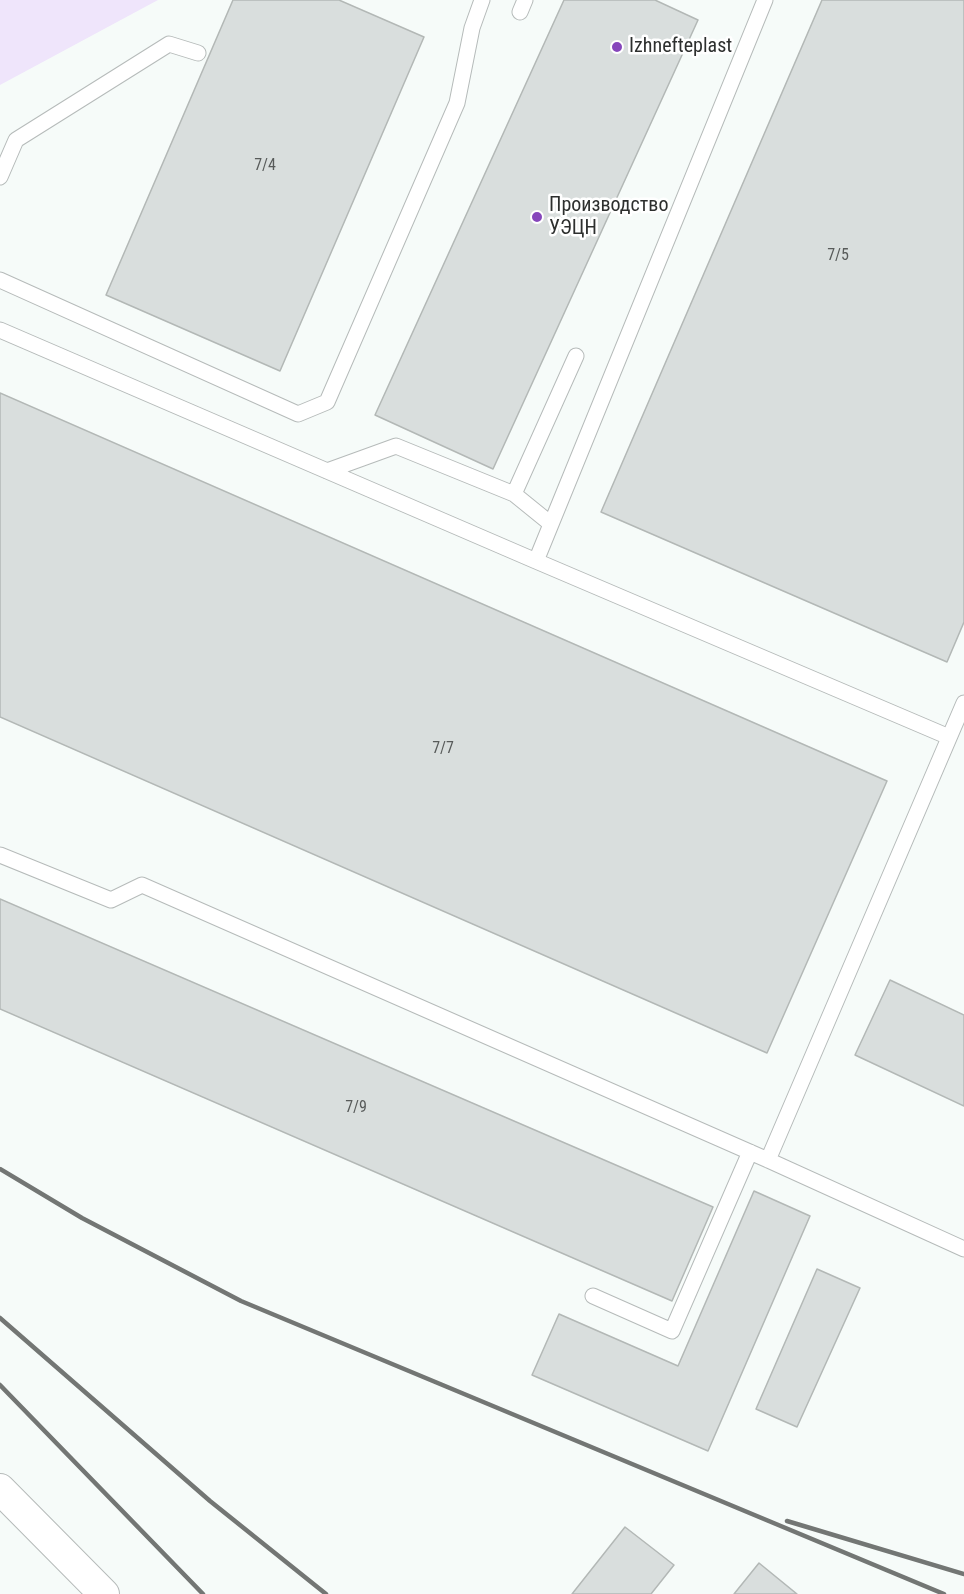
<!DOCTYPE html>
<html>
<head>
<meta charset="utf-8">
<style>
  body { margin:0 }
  canvas { display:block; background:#f6fbf9 }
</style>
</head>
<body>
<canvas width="964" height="1594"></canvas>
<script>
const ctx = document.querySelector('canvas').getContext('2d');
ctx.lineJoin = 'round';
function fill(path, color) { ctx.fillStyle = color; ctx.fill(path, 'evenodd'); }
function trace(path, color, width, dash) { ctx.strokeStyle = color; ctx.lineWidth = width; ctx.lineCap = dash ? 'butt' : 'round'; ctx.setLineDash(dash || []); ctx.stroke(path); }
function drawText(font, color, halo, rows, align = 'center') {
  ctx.font = font + ' "Roboto Condensed",sans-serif'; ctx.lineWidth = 5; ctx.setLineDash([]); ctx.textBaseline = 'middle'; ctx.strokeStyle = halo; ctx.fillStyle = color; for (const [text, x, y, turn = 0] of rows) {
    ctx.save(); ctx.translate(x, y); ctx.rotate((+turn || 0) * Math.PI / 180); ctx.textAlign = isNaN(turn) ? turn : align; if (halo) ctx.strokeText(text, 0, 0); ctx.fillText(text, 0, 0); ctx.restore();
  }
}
fill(new Path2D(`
  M0 0H158L0 85Z`), '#efe5fb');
const building = new Path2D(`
  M233 0H339L424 37 280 371 106 295Z
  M564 0H655L698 20 493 469 375 415Z
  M822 0H964V622L947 662 601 512Z
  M0 393 887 781 767 1053 0 717Z
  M0 899 713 1207 672 1301 0 1009Z
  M890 980 964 1015V1106L855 1055Z
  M754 1191 810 1216 708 1451 532 1375 559 1314 678 1366Z
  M817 1269 860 1288 797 1427 756 1409Z
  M625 1527 674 1565 651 1594H572Z
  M759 1563 797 1594H734Z`);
fill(building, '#d9dedd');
trace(building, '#b3b8b6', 1.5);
const service = new Path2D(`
  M765 0 536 561 949 737
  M520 12 525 0
  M0 177 16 140 169 44 198 53
  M0 280 298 414 327 402 457 103 472 28 482 0
  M0 330 536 561
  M327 471 396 446 514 494 551 524
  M514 494 576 356
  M0 855 111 900 142 885 768 1160 964 1249
  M768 1160 964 703
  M593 1296 672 1331 750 1152`);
const minor = new Path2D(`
  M0 1489 104 1594`);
trace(service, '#b6bbba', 17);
trace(minor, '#b6bbba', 32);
trace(service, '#fff', 15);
trace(minor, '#fff', 30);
trace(new Path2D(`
  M0 1169 82 1218 241 1301 944 1594
  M0 1318 210 1501 326 1594
  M0 1385 203 1594
  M787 1521 964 1574`), '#737674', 4.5);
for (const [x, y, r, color] of [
  [617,47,6,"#8646bb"],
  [537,217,6,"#8646bb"]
]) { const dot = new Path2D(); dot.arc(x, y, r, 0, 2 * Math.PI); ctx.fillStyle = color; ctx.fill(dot); trace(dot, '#fff', 2); }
drawText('16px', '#585b5a', null, [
  ["7/4",265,166],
  ["7/5",838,256],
  ["7/7",443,749],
  ["7/9",356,1108]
]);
drawText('20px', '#2d2f2e', '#fff', [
  ["Izhnefteplast",629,47],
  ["Производство",549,206],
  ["УЭЦН",549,229]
], 'left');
</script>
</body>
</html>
